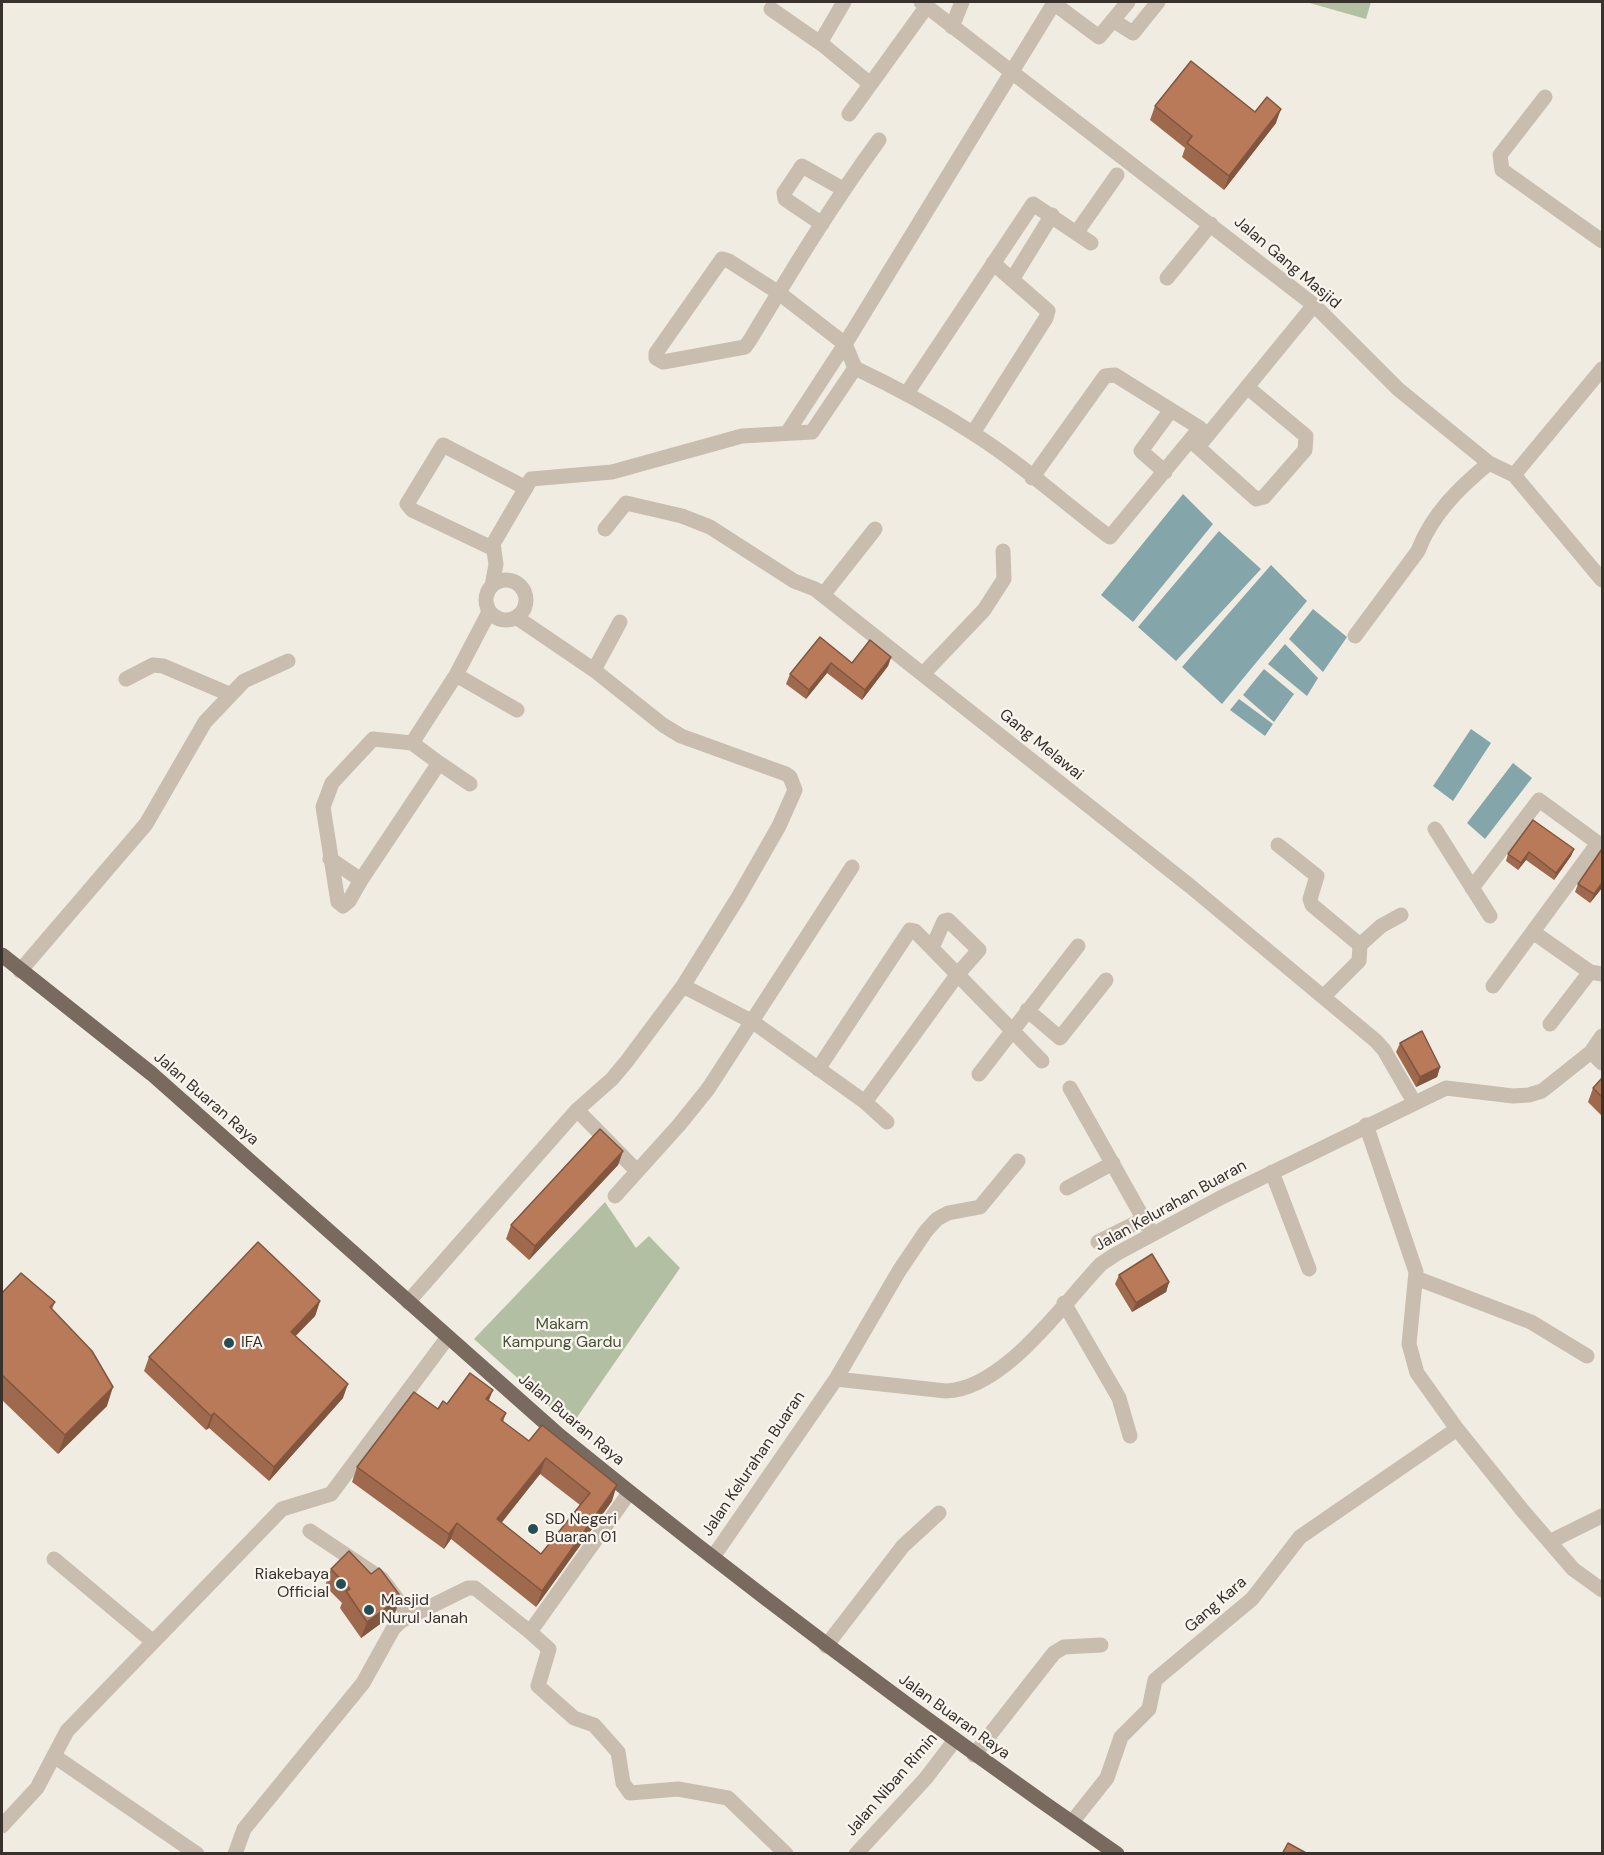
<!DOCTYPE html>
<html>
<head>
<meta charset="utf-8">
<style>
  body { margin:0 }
  #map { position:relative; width:1604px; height:1855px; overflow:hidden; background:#f1ece2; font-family:"DM Sans",sans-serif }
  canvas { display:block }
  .frame { position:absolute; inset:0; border:3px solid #38312c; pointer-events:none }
</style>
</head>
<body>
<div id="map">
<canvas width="1604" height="1855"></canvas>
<div class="frame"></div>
</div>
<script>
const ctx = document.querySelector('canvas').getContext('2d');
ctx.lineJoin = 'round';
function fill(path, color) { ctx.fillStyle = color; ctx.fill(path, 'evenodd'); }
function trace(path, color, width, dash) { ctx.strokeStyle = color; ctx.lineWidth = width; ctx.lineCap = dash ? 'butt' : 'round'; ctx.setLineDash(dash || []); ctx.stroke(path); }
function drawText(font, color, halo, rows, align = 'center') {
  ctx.font = font + ' "DM Sans",sans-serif'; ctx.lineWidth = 4.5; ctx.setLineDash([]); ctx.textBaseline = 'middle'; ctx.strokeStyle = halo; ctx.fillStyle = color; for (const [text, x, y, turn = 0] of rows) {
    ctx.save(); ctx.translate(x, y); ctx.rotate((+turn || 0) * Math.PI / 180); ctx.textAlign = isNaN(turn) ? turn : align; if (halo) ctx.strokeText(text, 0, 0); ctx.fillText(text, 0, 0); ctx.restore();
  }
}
fill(new Path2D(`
  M1306 2H1371L1366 19Z
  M605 1202 636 1248 649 1236 680 1268 571 1426 474 1339Z`), '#b3bfa3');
fill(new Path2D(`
  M1183 494 1213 524 1133 622 1101 595Z
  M1219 531 1261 569 1176 661 1138 627Z
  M1271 565 1307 601 1222 704 1182 667Z
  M1313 609 1347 637 1323 672 1289 639Z
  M1285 644 1318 678 1307 696 1268 664Z
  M1264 669 1294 694 1274 722 1243 695Z
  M1239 699 1273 724 1265 736 1230 710Z
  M1471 729 1491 743 1453 801 1433 786Z
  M1513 763 1532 778 1485 839 1467 823Z`), '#84a6ab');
trace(new Path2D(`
  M921 2 1314 305 1398 389 1489 463 1514 475 1602 580
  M1052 2 1099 37 1128 2
  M771 9 823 45 869 83
  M1114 21 1133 33 1158 2
  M952 27 962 2
  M820 43 844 2
  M1545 97 1500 155 1502 170 1602 241
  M849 114 927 6
  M879 140C832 204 791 272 750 340L745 347 663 362 656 358V353L722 259 729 261 779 293 845 344 855 368C895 387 934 408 971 432 1019 462 1062 501 1107 535L1110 537 1200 428 1115 375 1105 376 1032 478
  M822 224 785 199 784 193 802 166 843 189
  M1077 232 1117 175
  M1013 278 1052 215
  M1167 278 1211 224
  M907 393 1033 204 1091 243
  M787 433 845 344 1054 3
  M973 433 1046 318 1048 311 993 263
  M1190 440 1256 499 1264 497 1305 450 1306 436 1247 387
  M1198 447 1314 305
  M1165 472 1141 451 1171 410
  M1514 475 1602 369
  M605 529 626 503 682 516 710 527 794 581 815 589 1190 886 1376 1041 1384 1050 1414 1102
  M494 549 412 510 407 504 443 445 526 488
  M486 600a20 20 0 1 1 40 0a20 20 0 1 1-40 0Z
  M492 586 496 564 493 544 531 479 612 472 742 436 812 432 855 368
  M823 595 875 529
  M1355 636 1418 551C1432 514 1459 488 1489 463
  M594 670 620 622
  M923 674 984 610 1004 579 1003 551
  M456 675 517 710
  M126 679 153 665 163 666 229 694
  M373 739 412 743 439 763 361 880 349 901 343 906 338 902 323 807 332 783Z
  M412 743 456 675 489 612
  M439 763 470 784
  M1435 829 1490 916
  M1278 845 1317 876 1310 899 1312 905 1360 945 1359 961 1324 996
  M330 859 361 880
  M1472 888 1539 800 1602 846
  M1533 932 1590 972 1602 974
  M1360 945 1381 926 1401 915
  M20 971 146 824 205 722 244 681 288 661
  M683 986 753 1022 865 1102 887 1122
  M1493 986 1598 843
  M1027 1010 1060 1038 1106 980
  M1550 1024 1590 972
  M1591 1052 1602 1063
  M818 1069 910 930 915 931 1042 1061
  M979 1074 1078 946
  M1070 1088 1152 1234
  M865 1102 957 975 979 950 948 920 944 921 932 948
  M577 1110 637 1171
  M1366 1125 1416 1272 1409 1344 1417 1373 1457 1429 1523 1511 1573 1569 1602 1590
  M1272 1172 1309 1269
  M1067 1188 1113 1163
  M615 1196 679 1125 708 1089 852 867
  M1098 1242 1144 1219
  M1416 1278 1531 1322 1587 1356
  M408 1302 577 1110 612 1079 627 1061 683 986 739 896 779 826 795 790 790 777 786 774 681 736 663 725 594 670 516 617
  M1064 1303 1119 1398 1130 1436
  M836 1379 899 1271 926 1231 937 1219 948 1213 980 1207 1018 1161
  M310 1531 382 1579 409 1615
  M1551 1541 1602 1516
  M713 1557 836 1379 946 1391C1004 1389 1062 1305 1101 1264L1116 1254 1222 1197 1446 1088 1513 1096 1529 1095 1542 1091 1591 1052 1602 1036
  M54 1559 152 1641
  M530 1632 549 1649 538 1686 574 1718 594 1725 618 1752 623 1783 630 1793 678 1789 728 1798 786 1854
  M826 1646 903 1546 939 1513
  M974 1755 1054 1653 1064 1647 1101 1645
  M54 1756 197 1854
  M1072 1822 1107 1778 1121 1737 1149 1709 1155 1680 1252 1599 1300 1537 1457 1429
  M2 1826 37 1788 67 1731 282 1509 331 1494 448 1337
  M235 1854 244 1829 363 1683 393 1629 401 1621 468 1588H475L530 1632 629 1493
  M856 1854 926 1778 955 1740`), '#c8bdaf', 15);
trace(new Path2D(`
  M2 955 152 1074 560 1436C741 1583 926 1722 1117 1854`), '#786a5f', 15);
fill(new Path2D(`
  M1155 106 1255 112 1276 123 1224 190 1182 157 1185 148 1150 120Z
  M820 637 852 663 891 657 888 666 862 700 827 673 806 699 786 684 790 674Z
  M1574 849 1571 856 1554 880 1526 860 1518 870 1506 861 1508 854Z
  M1578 884 1602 888 1590 903 1575 892Z
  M1400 1043 1440 1067 1437 1077 1416 1087 1396 1052Z
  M1602 1078V1116L1588 1102 1593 1088Z
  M623 1151 618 1165 529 1260 506 1239 511 1225Z
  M1119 1275 1169 1282 1166 1292 1132 1312 1115 1284Z
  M2 1293 55 1302 52 1309 107 1406 58 1454 2 1400Z
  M320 1301 315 1316 295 1336 343 1398 269 1481 209 1428 206 1430 144 1371 149 1357Z
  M489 1400 506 1413 503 1422 612 1501 536 1607 451 1539 444 1549 352 1482 357 1467 438 1409ZM540 1474 580 1505 541 1554 501 1522Z
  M331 1569 395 1613 361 1638 340 1608 342 1603 325 1586Z`), '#9e694d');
fill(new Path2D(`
  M1281 109 1276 123 1224 190 1229 176Z
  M891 657 888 666 862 700 865 690Z
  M831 663 827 673 806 699 809 690Z
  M1574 849 1571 856 1554 880 1556 873Z
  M1529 852 1526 860 1518 870 1521 863Z
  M1602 883V888L1590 903 1594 894Z
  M1440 1067 1437 1077 1416 1087 1420 1077Z
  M623 1151 618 1165 529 1260 535 1246Z
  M1169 1282 1166 1292 1132 1312 1136 1303Z
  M320 1301 315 1316 286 1346 291 1332Z
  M348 1384 343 1398 269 1481 274 1467Z
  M113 1387 107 1406 58 1454 65 1435Z
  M493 1390 487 1405 486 1399Z
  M214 1413 209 1428 206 1430 211 1416Z
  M546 1458 540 1474 492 1535 497 1519Z
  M617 1485 612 1501 536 1607 542 1591Z
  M457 1523 451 1539 444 1549 449 1534Z
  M401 1597 395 1613 361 1638 367 1622Z`), '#81553e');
const building = new Path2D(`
  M1191 61 1255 112 1267 97 1281 109 1229 176 1187 143 1192 136 1155 106Z
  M820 637 852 663 870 640 891 657 865 690 831 663 809 690 790 674Z
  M1533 820 1574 849 1556 873 1529 852 1521 863 1508 854Z
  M1602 849V883L1594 894 1578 884Z
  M1422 1031 1440 1067 1420 1077 1400 1043Z
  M1602 1078V1097L1593 1088Z
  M600 1129 623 1151 535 1246 511 1225Z
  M258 1242 320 1301 291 1332 348 1384 274 1467 214 1413 211 1416 149 1357Z
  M1152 1254 1169 1282 1136 1303 1119 1275Z
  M21 1273 55 1302 50 1307 92 1351 113 1387 65 1435 2 1375V1293Z
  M470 1373 493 1390 486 1399 506 1413 501 1420 529 1441 542 1425 617 1485 542 1591 457 1523 449 1534 357 1467 414 1392 438 1409 443 1401 447 1404ZM546 1458 590 1493 541 1554 497 1519Z
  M349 1551 371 1574 379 1568 381 1570 401 1597 367 1622 346 1591 350 1589 331 1569Z
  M1288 1843 1308 1854H1282Z`);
fill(building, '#b87a59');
trace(building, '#81553e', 1.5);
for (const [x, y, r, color] of [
  [229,1343,6,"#264d55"],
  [533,1529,6,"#264d55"],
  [341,1584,6,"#264d55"],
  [369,1610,6,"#264d55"]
]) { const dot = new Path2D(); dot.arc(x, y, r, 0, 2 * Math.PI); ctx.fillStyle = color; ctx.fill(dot); trace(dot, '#f9f5ee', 2); }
drawText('16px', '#38312c', '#f9f5ee', [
  ["Jalan Gang Masjid",1287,263,40],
  ["Gang Melawai",1041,745,39],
  ["Jalan Buaran Raya",206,1099,41],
  ["Jalan Kelurahan Buaran",1171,1206,-29],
  ["Jalan Buaran Raya",571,1420,40],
  ["Jalan Kelurahan Buaran",754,1464,-56],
  ["Gang Kara",1216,1605,-41],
  ["Jalan Buaran Raya",954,1717,36],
  ["Jalan Niban Rimin",892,1785,-49]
]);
drawText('16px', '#445433', '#f9f5ee', [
  ["Makam",562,1325],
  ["Kampung Gardu",562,1343]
]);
drawText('16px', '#38312c', '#f9f5ee', [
  ["IFA",241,1343],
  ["SD Negeri",545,1520],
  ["Buaran 01",545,1538],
  ["Riakebaya",329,1575,"right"],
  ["Official",329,1593,"right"],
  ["Masjid",381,1601],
  ["Nurul Janah",381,1619]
], 'left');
</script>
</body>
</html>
